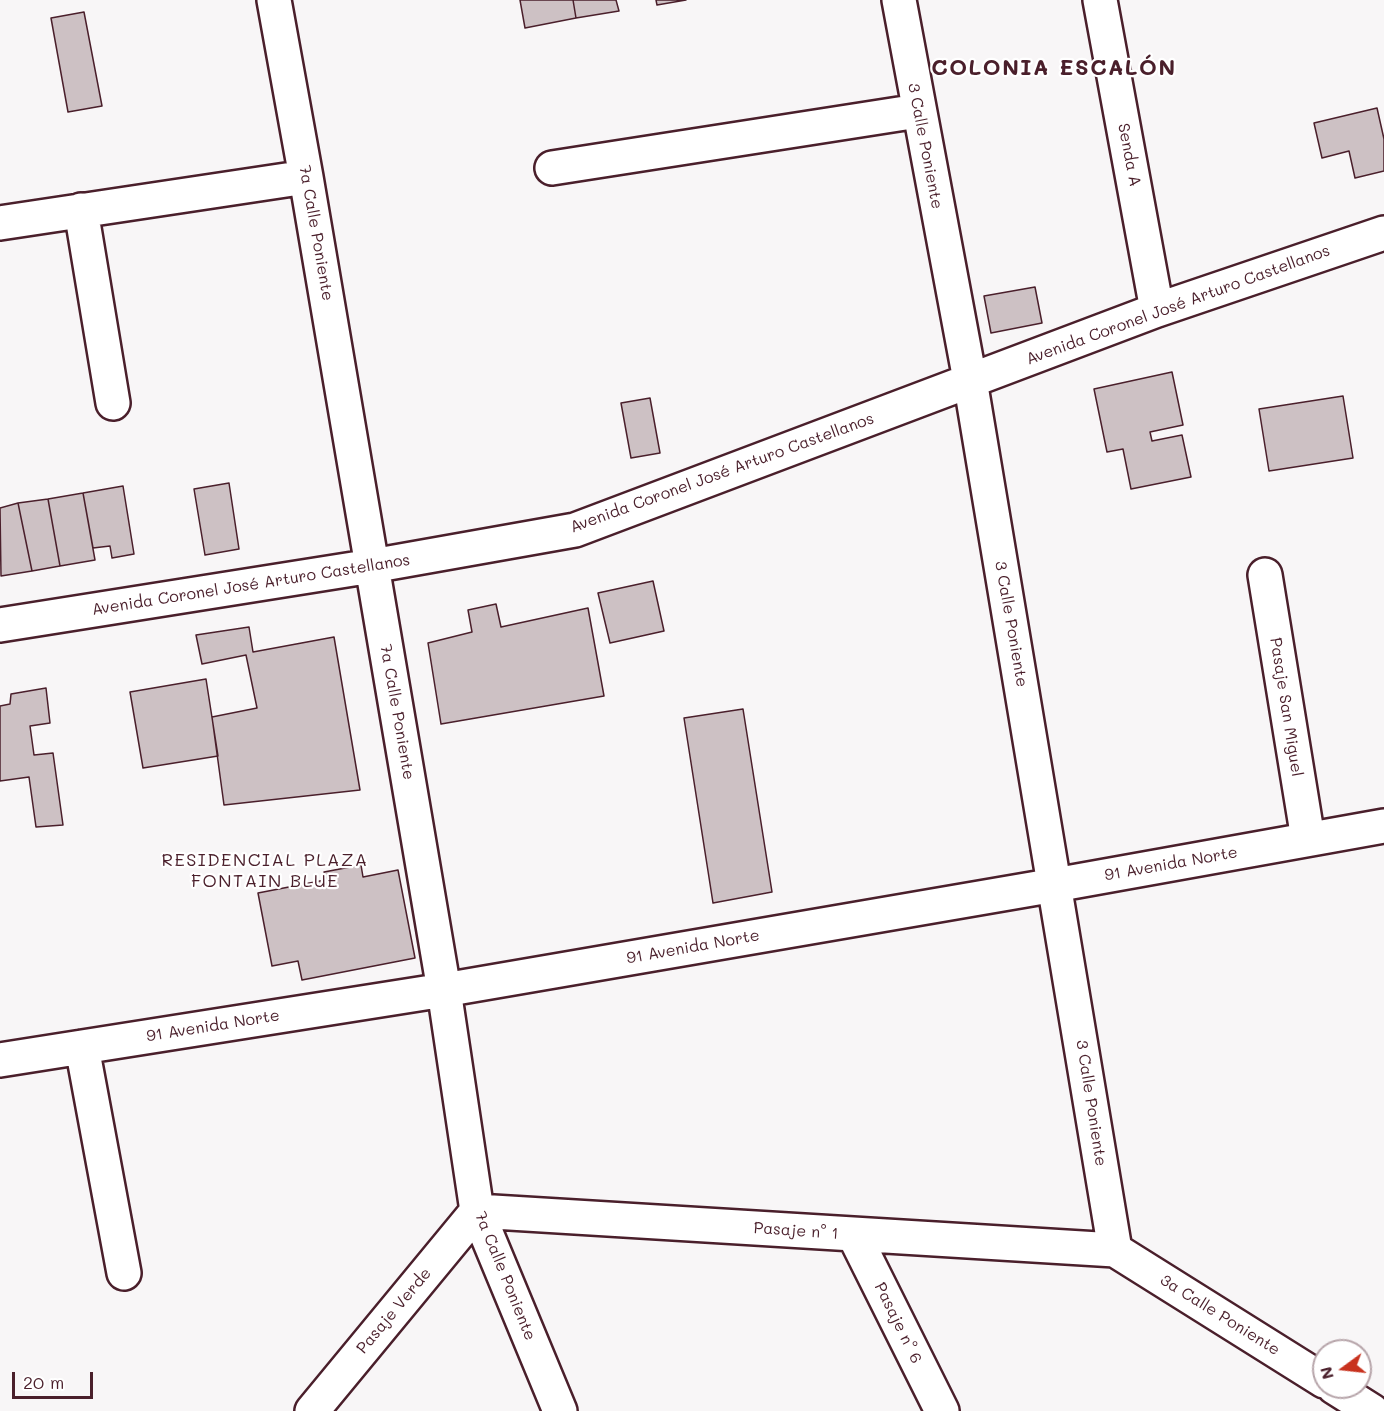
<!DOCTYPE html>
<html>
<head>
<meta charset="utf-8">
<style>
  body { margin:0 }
  #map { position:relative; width:1384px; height:1411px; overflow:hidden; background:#f8f6f7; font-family:Mali,sans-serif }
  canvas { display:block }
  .north { position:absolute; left:1312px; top:1339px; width:60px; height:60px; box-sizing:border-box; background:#fff; border:2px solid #b7a5aa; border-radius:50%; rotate:255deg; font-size:16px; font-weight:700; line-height:24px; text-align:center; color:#4a1f2b }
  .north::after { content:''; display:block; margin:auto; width:21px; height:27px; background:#c8321e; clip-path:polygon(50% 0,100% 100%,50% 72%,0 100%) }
  .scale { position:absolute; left:12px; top:1372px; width:81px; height:27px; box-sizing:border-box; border:3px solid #4a1f2b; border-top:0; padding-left:8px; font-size:18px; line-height:21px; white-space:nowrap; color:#4a1f2b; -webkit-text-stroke:4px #fff; paint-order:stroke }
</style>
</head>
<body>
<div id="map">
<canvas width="1384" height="1411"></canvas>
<div class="north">N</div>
<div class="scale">20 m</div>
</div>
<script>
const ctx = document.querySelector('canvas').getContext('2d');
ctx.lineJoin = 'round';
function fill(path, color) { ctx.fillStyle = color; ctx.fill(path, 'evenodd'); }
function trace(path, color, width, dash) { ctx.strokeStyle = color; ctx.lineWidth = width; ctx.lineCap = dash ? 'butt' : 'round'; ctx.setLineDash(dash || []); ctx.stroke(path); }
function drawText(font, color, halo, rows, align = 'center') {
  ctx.font = font + ' Mali,sans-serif'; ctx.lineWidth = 4.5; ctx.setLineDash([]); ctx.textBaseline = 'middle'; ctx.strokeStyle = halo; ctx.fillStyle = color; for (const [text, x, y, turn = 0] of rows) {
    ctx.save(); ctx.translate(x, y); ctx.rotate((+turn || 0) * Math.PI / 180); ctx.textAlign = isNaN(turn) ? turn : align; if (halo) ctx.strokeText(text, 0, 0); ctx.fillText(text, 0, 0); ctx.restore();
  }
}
const building = new Path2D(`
  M520 0H573L576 18 525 28Z
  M573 0H616L619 11 576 18Z
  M656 0H686L657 5Z
  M84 12 102 106 68 112 51 18Z
  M1377 108 1384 139V171L1355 178 1349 151 1322 158 1314 123Z
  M1035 287 1042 323 991 333 984 296Z
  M1172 372 1183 425 1150 432 1152 441 1182 435 1191 477 1131 489 1123 449 1107 452 1094 389Z
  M1343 396 1353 458 1269 471 1259 409Z
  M650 398 660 453 631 458 621 403Z
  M229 483 239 549 205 555 194 489Z
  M123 486 134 554 112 558 110 546 93 548 83 493Z
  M83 493 95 560 60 566 48 499Z
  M48 499 60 566 32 571 18 503Z
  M18 503 32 571 1 576 0 508Z
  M653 581 664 631 610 643 598 593Z
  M496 604 501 627 588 608 604 696 441 724 428 643 472 632 468 610Z
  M249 627 253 652 334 637 360 790 224 805 212 717 257 708 246 655 202 664 196 635Z
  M206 679 218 756 143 768 130 692Z
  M46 688 50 723 30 726 34 755 53 753 63 825 36 827 29 777 0 781V706L10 704 11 694Z
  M743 709 772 892 713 903 684 718Z
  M361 865 363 877 398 870 415 958 302 980 298 961 272 966 258 893 325 880 324 872Z`);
fill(building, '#cdc1c4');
trace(building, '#4a1f2b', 1.5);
const minor = new Path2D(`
  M274 0 306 177 444 990 477 1211 560 1411
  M899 0 970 380 1115 1250
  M1100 0 1157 310
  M552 168 918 111
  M81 210 113 403
  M0 223 306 177
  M1265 575 1308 839
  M0 625 372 566 575 530 1157 310 1384 233
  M82 1047 124 1273
  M0 1060 444 990 1055 885 1384 826
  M477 1211 1115 1250 1324 1381
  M854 1235 942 1411
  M1334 1387 1372 1411
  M312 1411 477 1211`);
trace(minor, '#4a1f2b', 38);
trace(minor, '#fff', 33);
drawText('16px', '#4a1f2b', '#fff', [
  ["3 Calle Poniente",925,146,79],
  ["Senda A",1129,155,79],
  ["7a Calle Poniente",316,233,80],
  ["Avenida Coronel José Arturo Castellanos",1178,305,-20],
  ["Avenida Coronel José Arturo Castellanos",722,473,-20],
  ["Avenida Coronel José Arturo Castellanos",251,585,-9],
  ["3 Calle Poniente",1011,624,80],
  ["Pasaje San Miguel",1286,707,81],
  ["7a Calle Poniente",397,712,80],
  ["91 Avenida Norte",1171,864,-10],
  ["91 Avenida Norte",693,947,-10],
  ["91 Avenida Norte",213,1026,-9],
  ["3 Calle Poniente",1091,1103,81],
  ["Pasaje n° 1",796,1231,4],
  ["7a Calle Poniente",505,1276,68],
  ["Pasaje Verde",394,1311,-50],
  ["3a Calle Poniente",1220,1315,32],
  ["Pasaje n° 6",898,1323,64]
]);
ctx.letterSpacing = '1.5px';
drawText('18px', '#4a1f2b', '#fff', [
  ["RESIDENCIAL PLAZA",265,860],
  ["FONTAIN BLUE",265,881]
]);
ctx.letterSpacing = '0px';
ctx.letterSpacing = '1.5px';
drawText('bold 22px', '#4a1f2b', '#fff', [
  ["COLONIA ESCALÓN",1054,68]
]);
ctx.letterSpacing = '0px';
</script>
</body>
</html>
